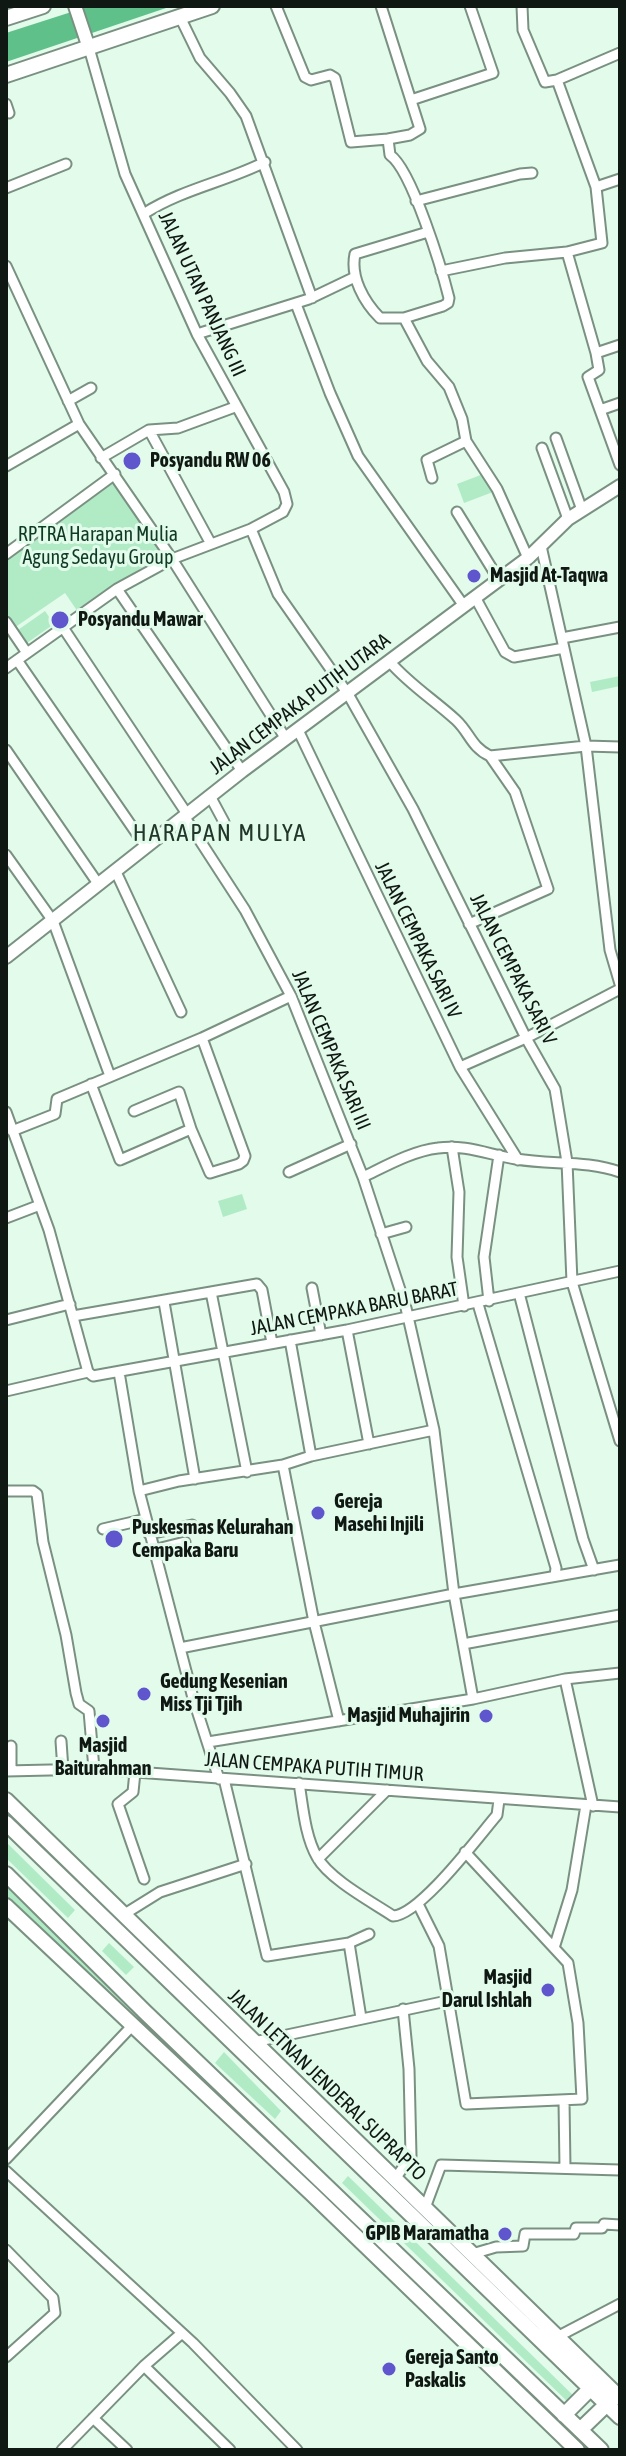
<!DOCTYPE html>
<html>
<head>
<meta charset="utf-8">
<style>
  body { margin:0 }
  #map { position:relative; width:626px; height:2456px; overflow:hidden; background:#e2fbeb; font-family:"Asap Condensed",sans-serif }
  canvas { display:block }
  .frame { position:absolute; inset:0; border:8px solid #101813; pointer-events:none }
</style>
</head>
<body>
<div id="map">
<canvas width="626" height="2456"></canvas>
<div class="frame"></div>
</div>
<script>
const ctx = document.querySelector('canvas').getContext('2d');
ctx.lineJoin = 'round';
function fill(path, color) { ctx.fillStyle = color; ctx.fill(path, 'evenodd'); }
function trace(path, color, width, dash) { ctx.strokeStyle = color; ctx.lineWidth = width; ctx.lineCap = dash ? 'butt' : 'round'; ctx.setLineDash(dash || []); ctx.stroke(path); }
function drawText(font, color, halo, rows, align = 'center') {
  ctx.font = font + ' "Asap Condensed",sans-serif'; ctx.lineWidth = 6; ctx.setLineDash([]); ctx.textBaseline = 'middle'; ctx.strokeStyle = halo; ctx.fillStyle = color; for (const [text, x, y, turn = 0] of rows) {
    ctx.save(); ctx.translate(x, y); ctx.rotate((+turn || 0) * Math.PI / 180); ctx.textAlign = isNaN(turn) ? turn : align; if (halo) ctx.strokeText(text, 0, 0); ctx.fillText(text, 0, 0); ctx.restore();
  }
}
fill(new Path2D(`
  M486 473 493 492 464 503 457 484Z
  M115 482 163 553 78 612 65 593 14 628 6 616V558Z
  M45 611 54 624 24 645 15 632Z
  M620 676V686L592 692 590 682Z
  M242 1194 247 1209 223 1217 218 1201Z
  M6 1842 75 1910 68 1918 6 1858Z
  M6 1873 396 2255 367 2247 6 1906Z
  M109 1943 134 1967 126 1975 102 1951Z
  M224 2052 281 2111 275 2119 215 2063Z
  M348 2176 578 2400 572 2406 342 2183Z`), '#b1ebc6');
fill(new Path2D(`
  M90 6H172L6 62V33Z`), '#5fc189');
const minor = new Path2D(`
  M276 6 305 77 311 80 330 75 335 78 351 142 388 139
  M381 6 420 129 410 135 388 139 390 155C412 170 442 270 449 298L448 303 443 306 404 318H380C364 302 350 277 355 254L428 232
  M180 17 200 58 230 93 246 116 312 298
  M557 80 620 53
  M411 100 493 73 470 6
  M6 104 9 113
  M596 187 620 179
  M6 188 66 164
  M416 201 520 174 532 173
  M145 213C183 189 225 182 265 162
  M567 252 596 353
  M6 266 79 424 172 559 286 739
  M441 271 505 258 567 252 602 243 596 187 557 80 545 82 523 30 522 6
  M296 304 330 393 358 456 464 606
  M404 318 427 361 449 387 462 419 466 441 497 489 528 558
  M197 334 309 299 355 277
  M620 345 596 353 599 370 588 377 620 465
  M68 401 91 388
  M600 410 620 403
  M149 430 211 544
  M556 438 582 510
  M542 448 568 519
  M101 458 149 430 178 428 235 407
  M6 466 79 424
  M432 478 427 460 466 441
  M457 512 499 580
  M251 529 278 594 348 694 413 809 526 1038 555 1089 567 1162 572 1282 620 1441
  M541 546 586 746 610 950 620 984
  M6 554 115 474
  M117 589 242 771
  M475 597 505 652 514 657 564 648
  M6 622 27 653
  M64 629 187 814
  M562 638 620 627
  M17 660 146 847
  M390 662C410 685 433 699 456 720 470 733 471 747 490 756L586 746 620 747
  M6 668 117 589 172 559 251 529 283 512 287 504 284 492 197 334 125 174 89 48
  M298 730 460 1067 518 1160
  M6 750 99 885
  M210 796 224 822
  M184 816 245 910 291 996 363 1177 406 1308 434 1430 454 1594 473 1699
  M6 855 53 921 110 1076
  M116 872 181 1012
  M469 924 548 889 515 792 490 756
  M460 1067 526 1038 620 989
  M91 1084 120 1160 191 1129 210 1173 239 1164 243 1161 245 1156 202 1038
  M134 1111 179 1092 191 1129
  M6 1112 49 1230 88 1372 93 1376 347 1330 620 1271
  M12 1131 55 1114 57 1099 202 1038 291 996
  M452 1147 459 1192 457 1257 464 1306
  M289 1172 351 1144
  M363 1177C386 1166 412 1151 438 1148 465 1144 490 1155 516 1159 552 1165 586 1160 620 1172
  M6 1218 40 1205
  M381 1234 406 1227
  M312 1288 321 1335
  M211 1292 247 1472
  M519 1293 583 1539 594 1570
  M489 1301 484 1257 499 1155
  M164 1302 195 1479
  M478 1304 556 1568 555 1576
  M73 1316 257 1284 262 1290 272 1343
  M6 1320 70 1304
  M347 1330 369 1444
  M290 1340 311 1456
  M119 1372 139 1491 193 1698 219 1779
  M6 1391 88 1372
  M283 1465 314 1622 339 1721
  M6 1491H33L37 1494 43 1542 66 1635 76 1693 79 1704 89 1711 94 1769
  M139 1491 179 1481 283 1465 311 1456 434 1430
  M103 1529 146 1519
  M149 1534 192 1525
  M153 1550 185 1542
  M463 1644 620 1615
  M180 1648 454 1594 620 1565
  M565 1679 593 1806
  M61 1741 63 1770
  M208 1742 473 1699 565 1679 620 1673
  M11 1746V1770
  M6 1771 94 1769 620 1807
  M135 1772 133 1792 118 1804 144 1879
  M224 1779 267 1956 349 1943 361 2018
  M299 1783C303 1807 305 1836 317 1857 329 1879 372 1902 393 1916 420 1915 478 1837 497 1815L499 1800
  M318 1859 387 1790
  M418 1904 439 1946 466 2104 582 2099 578 2023 568 1963 465 1852
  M123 1915 160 1892 246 1864
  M349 1943 369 1934
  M554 1948 572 1890 586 1805
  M254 2042 447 2001
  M564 2101 565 2168
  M6 2159 132 2026
  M6 2171 193 2343 297 2450
  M395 2179 411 2156 409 2069 403 2009
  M425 2208 441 2165 620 2170
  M6 2250 53 2298 55 2313 6 2357
  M472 2254 496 2247 523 2246 525 2234H574L576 2228H602L604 2224 620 2225
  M557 2337 620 2304
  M144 2366 230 2450
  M93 2418 127 2450
  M62 2450 144 2366 182 2333`);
const tertiary = new Path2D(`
  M75 6 89 48
  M6 957 242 771 528 558 568 519 620 486`);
const primary = new Path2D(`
  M6 18 43 6
  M6 75 212 6
  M6 1800 620 2398
  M6 1823 620 2417
  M6 1874 145 2012 601 2450
  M6 1906 312 2194 577 2450
  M564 2415 590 2389
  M580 2430 607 2404`);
trace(minor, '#7a9182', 13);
trace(tertiary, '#7a9182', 16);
trace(primary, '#7a9182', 18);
trace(minor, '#fff', 9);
trace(tertiary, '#fff', 12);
trace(primary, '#fff', 14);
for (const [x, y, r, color] of [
  [132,461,10,"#5f56ce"],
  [474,576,8,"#5f56ce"],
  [60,620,10,"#5f56ce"],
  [318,1513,8,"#5f56ce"],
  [114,1539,10,"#5f56ce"],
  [144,1694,8,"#5f56ce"],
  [486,1716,8,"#5f56ce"],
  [103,1721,8,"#5f56ce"],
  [548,1990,8,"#5f56ce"],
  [505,2234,8,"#5f56ce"],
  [389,2369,8,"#5f56ce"]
]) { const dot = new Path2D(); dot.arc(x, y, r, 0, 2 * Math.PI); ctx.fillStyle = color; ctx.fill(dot); trace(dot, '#e2fbeb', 3); }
drawText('20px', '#101813', '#e2fbeb', [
  ["JALAN UTAN PANJANG III",202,294,65],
  ["JALAN CEMPAKA PUTIH UTARA",300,704,-37],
  ["JALAN CEMPAKA SARI IV",418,940,64],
  ["JALAN CEMPAKA SARI V",513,969,63],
  ["JALAN CEMPAKA SARI III",331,1050,67],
  ["JALAN CEMPAKA BARU BARAT",354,1309,-11],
  ["JALAN CEMPAKA PUTIH TIMUR",314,1767,4],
  ["JALAN LETNAN JENDERAL SUPRAPTO",327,2085,44]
]);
drawText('bold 20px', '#101813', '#e2fbeb', [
  ["Posyandu RW 06",150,461],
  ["Masjid At-Taqwa",490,576],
  ["Posyandu Mawar",78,620],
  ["Gereja",334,1502],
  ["Masehi Injili",334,1525],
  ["Puskesmas Kelurahan",132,1528],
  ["Cempaka Baru",132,1551],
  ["Gedung Kesenian",160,1682],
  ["Miss Tji Tjih",160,1705],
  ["Masjid Muhajirin",470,1716,"right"],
  ["Masjid",103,1746,"center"],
  ["Baiturahman",103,1769,"center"],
  ["Masjid",532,1978,"right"],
  ["Darul Ishlah",532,2001,"right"],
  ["GPIB Maramatha",489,2234,"right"],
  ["Gereja Santo",405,2358],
  ["Paskalis",405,2381]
], 'left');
drawText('20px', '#0f3a23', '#e2fbeb', [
  ["RPTRA Harapan Mulia",98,535],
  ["Agung Sedayu Group",98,558]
]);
ctx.letterSpacing = '2px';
drawText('24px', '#22362a', '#e2fbeb', [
  ["HARAPAN MULYA",220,833]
]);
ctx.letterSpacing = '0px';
</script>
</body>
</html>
